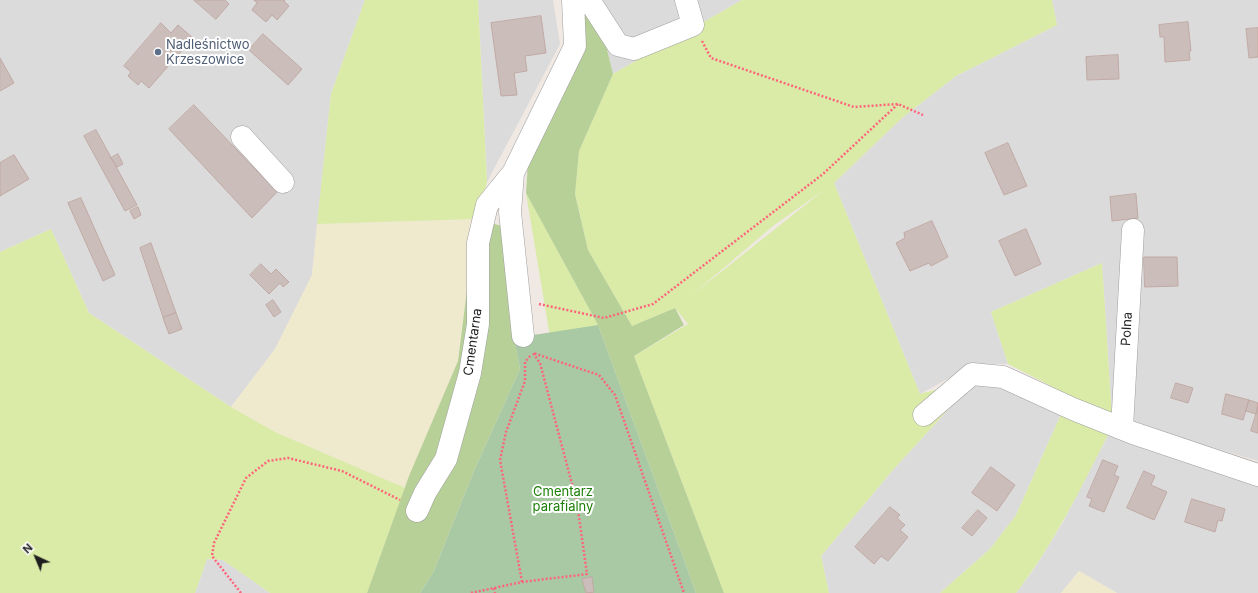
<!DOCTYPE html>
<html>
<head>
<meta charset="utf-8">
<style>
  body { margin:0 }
  #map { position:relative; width:1258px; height:593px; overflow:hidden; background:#efe8e3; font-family:Inter,sans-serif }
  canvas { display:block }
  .north { position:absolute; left:16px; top:537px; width:40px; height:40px; -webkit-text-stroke:3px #fff; paint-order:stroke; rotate:316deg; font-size:11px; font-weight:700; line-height:16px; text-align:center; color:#1e1e1e }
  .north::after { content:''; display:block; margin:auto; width:14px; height:18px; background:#1e1e1e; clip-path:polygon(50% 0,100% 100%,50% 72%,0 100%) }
</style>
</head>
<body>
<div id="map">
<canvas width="1258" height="593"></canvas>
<div class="north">N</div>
</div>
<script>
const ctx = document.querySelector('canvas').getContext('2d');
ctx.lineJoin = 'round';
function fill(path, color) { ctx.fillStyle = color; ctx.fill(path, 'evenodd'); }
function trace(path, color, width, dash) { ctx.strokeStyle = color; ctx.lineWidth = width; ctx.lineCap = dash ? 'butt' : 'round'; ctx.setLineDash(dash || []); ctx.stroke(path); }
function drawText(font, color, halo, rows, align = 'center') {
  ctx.font = font + ' Inter,sans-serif'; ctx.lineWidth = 4; ctx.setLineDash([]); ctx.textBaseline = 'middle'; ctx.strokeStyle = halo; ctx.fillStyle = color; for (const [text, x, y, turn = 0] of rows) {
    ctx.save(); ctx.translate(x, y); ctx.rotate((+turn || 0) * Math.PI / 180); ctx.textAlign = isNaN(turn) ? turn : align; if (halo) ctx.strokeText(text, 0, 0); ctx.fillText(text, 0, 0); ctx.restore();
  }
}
fill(new Path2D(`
  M0 0H365L331 94 312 275 275 349 231 407 89 313 51 229 0 252Z
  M478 0H553L560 44 487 182Z
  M595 0H742L613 74Z
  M1052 0H1258V461L1112 417 1102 263 991 312 1008 364H975L920 394 834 183 903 117 956 76 1057 25Z
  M976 379 1062 412 1016 515 990 549 940 593H829L821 556 892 471Z
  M1109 433 1258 482V593H1117L1079 571 1061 593H1016L1034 569 1062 524Z
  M207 559 223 560 270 593H195Z`), '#dcdbdb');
fill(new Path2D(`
  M476 219 458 361 405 488 275 432 231 407 275 349 312 275 317 224Z
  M1079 571 1117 593H1061Z`), '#efe9ce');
fill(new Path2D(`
  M365 0H478L487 182 476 219 317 224 331 94Z
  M742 0H1052L1057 25 956 76 903 117 834 183 920 394 976 379 892 471 821 556 829 593H724L634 356 688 324 675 308 632 326 588 250 575 193 579 151 613 74ZM824 190 692 295 773 226Z
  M526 193 598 325 550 337Z
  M51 229 89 313 231 407 275 432 405 488 367 593H270L223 560 207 559 195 593H0V252Z
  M1102 263 1112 417 1008 364 991 312Z
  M1062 412 1109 433C1081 488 1054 544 1016 593H940L990 549 1016 515Z`), '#daeba7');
fill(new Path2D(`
  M595 0 613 74 579 151 575 194 588 250 632 326 675 308 684 325 634 356 724 593H696L598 325 526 193 528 162 581 50 585 12Z
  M476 219 502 226 514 338 520 369 474 471 433 573 420 593H367L409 476 458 361Z`), '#b6d097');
fill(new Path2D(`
  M598 325 696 593H420L433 573 474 471 520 369 514 338Z`), '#a8c9a4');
const building = new Path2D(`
  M194 0H225L229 4 216 19Z
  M254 0H285L284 1 289 6 277 20 272 15 266 22 252 10 257 3Z
  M541 16 546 53 525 56 527 71 514 73 517 95 501 96 491 23Z
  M1188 22 1191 51H1189L1190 60 1165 62 1164 37H1160L1159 25Z
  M161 23 171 33 178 25 193 38 149 88 141 81 138 85 128 76 131 72 124 66Z
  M1258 28V57L1249 58 1246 29Z
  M263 34 302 69 288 85 249 50Z
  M1118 55 1119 79 1087 80 1086 57Z
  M0 58 14 83 0 91Z
  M194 105 277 192 252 218 169 129Z
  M96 130 137 205 125 211 84 136Z
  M1008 143 1027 186 1004 195 985 153Z
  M118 154 123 164 117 167 111 158Z
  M14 155 29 179 0 196V163Z
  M1136 194 1138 218 1112 221 1110 197Z
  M81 198 115 275 103 281 68 203Z
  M138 207 141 215 134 219 130 211Z
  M932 221 948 257 931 266 929 263 910 271 896 243 905 238 904 233Z
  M1026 229 1041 264 1015 276 999 241Z
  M151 243 176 313 163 317 140 248Z
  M1144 257H1177L1178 286 1145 287Z
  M261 264 271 274 276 269 289 282 283 287 280 283 269 294 250 275Z
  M273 300 281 312 274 317 266 305Z
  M176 313 182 329 169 334 163 318Z
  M1176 383 1193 388 1188 403 1171 398Z
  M1226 394 1249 400 1243 420 1222 414Z
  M1249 400 1258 403 1256 414 1246 411Z
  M1258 407V433L1251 431Z
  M1103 460 1118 466 1114 475 1119 477 1104 512 1089 506 1092 499 1087 497Z
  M991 467 1015 485 997 511 972 493Z
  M1144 471 1155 476 1151 485 1167 492 1154 520 1127 508Z
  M1192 499 1225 509 1222 521 1218 520 1215 532 1185 522Z
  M890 507 900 515 897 518 905 525 900 530 908 537 888 561 881 556 874 564 855 547Z
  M978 510 987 518 972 536 962 528Z
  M592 577 594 592 586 593 582 579Z`);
fill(building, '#cbbdba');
trace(building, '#c1aaa5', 1);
const minor = new Path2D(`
  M589 0 618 45 634 49 693 25 686 0
  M242 137 283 182
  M513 173 510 212 523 336
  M924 415 972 374 1003 377 1073 409 1133 433 1258 475
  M1122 428 1133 230
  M417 511 425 493 446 459 470 373 478 324V243L487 205 513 173 575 46 573 0`);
trace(minor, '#9f9f9f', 23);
trace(new Path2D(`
  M702 41 711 58 854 107 898 104 923 115
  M539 304 604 318 653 304 823 174 898 104
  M522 582 500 460 506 432 525 381V362L531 355
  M494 588 495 593
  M241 593 212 556 214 543 246 478 268 461 288 458 342 471 400 500
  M471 593 522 582 587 574 577 503 540 363 533 353 599 375 615 395 684 593`), '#fe657d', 2.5, [2, 2]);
trace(minor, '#fff', 22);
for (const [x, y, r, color] of [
  [158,52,4,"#5c6f8a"]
]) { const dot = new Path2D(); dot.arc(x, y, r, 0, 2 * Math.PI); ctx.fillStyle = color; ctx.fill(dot); trace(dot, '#fff', 1.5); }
drawText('13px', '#4e5e75', '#fff', [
  ["Nadleśnictwo",166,45],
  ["Krzeszowice",166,60]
], 'left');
drawText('13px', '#1e1e1e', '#fff', [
  ["Polna",1127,329,-87],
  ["Cmentarna",473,342,-82]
]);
drawText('13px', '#1d8008', '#fff', [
  ["Cmentarz",563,492],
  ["parafialny",563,507]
]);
</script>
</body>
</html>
